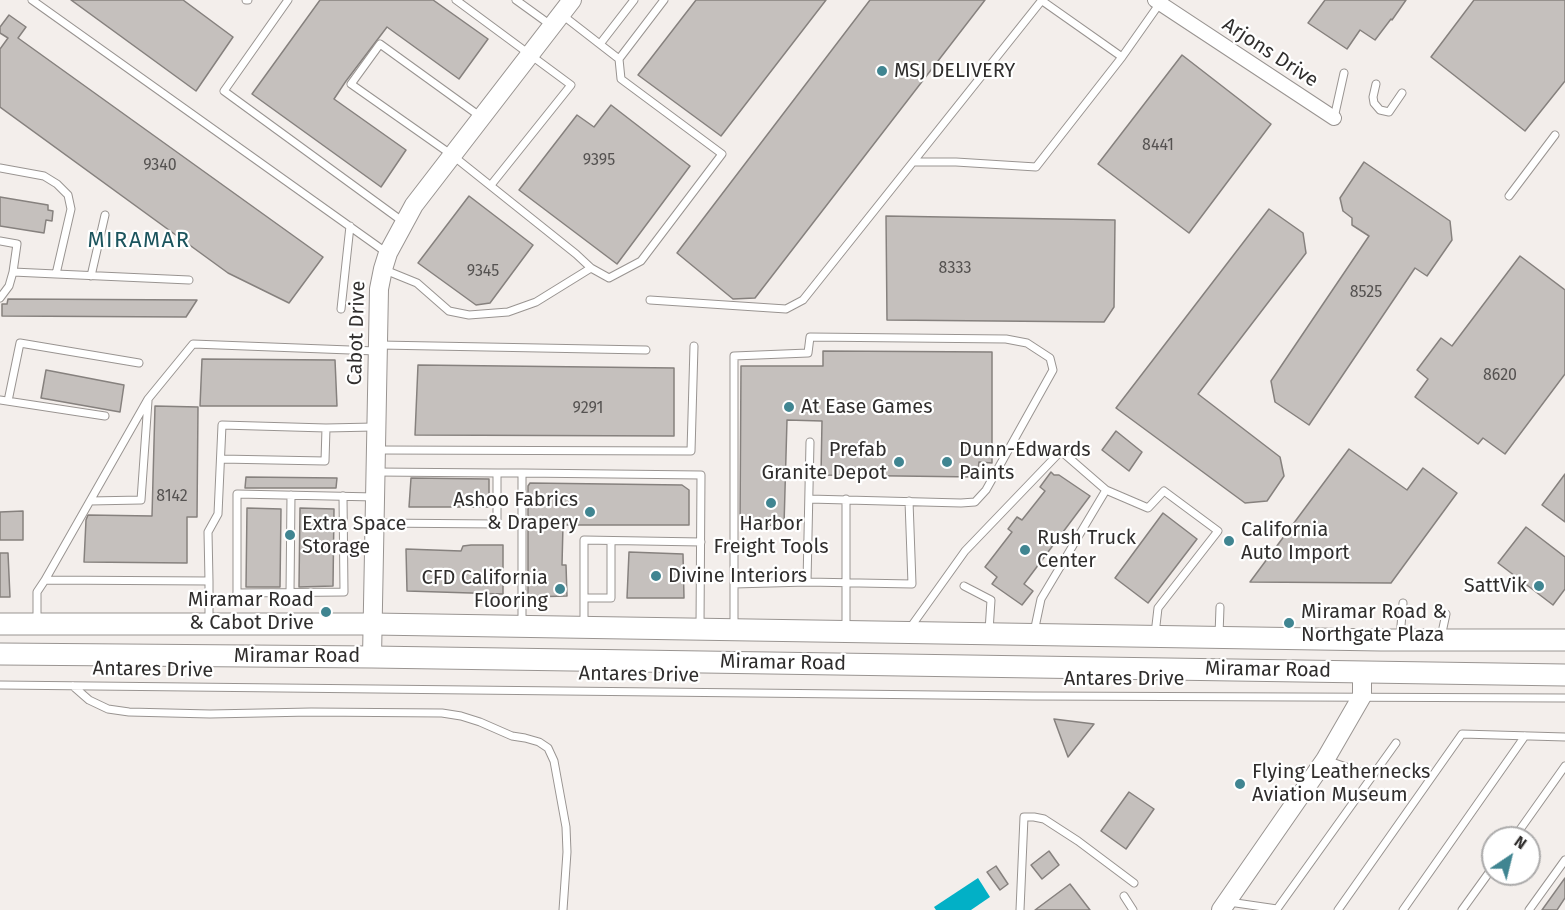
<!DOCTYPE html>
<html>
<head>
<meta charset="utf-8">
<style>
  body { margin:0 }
  #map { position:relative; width:1565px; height:910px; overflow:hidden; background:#f3eeeb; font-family:"Fira Sans",sans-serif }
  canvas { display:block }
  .north { position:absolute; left:1481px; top:826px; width:60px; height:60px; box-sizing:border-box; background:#fff; border:2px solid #acabab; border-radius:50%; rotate:35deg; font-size:16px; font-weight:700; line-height:24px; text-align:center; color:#302e2d }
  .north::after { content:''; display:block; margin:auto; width:21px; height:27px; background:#408591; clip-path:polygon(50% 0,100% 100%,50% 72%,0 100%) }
</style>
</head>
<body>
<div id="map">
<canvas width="1565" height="910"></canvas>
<div class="north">N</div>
</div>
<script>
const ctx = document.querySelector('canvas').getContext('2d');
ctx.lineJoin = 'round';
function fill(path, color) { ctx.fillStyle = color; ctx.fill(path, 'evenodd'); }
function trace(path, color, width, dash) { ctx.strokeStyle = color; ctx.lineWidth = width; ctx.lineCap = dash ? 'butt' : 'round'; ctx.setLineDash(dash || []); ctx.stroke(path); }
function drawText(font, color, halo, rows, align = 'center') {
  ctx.font = font + ' "Fira Sans",sans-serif'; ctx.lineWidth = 4.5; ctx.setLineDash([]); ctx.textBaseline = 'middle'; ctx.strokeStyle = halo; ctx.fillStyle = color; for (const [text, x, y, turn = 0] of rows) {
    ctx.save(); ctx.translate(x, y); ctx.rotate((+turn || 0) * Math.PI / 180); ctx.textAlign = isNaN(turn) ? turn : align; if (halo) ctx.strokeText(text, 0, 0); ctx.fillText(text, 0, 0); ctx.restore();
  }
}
fill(new Path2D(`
  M978 878 990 897 971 910H936L934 907Z`), '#02b0c6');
const building = new Path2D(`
  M71 0H183L233 37 196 91Z
  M320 0H433L488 39 459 79 387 27 346 81 334 99 406 150 381 187 252 94Z
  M696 0H826L721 136 638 75Z
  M870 0H985L755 298 733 299 677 253Z
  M1325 0H1406L1392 20 1391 19 1375 40 1360 30 1347 49 1308 23Z
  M1474 0H1565V81L1525 131 1431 57Z
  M9 15 26 27 18 38 323 257 289 303 228 273 0 107V49L8 38 0 33V27Z
  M1182 55 1271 124 1189 233 1098 164Z
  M611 105 690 166 617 264 519 190 577 115 594 127Z
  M1364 162 1450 221 1452 240 1427 276 1415 268 1309 425 1275 402 1271 381 1369 236 1352 225V218L1343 211 1340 198Z
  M469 196 533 245 490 303 476 305 418 263Z
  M0 197 48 205V210L53 211 52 221 46 220 44 233 0 226Z
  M1269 209 1303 233 1306 253 1198 394 1280 457 1284 476 1267 501 1245 503 1116 408Z
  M886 216 1115 220 1114 307 1104 322 887 320Z
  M1520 256 1565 290V374L1505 454 1483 438 1478 444 1415 397 1428 379 1417 370 1441 338 1452 346Z
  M8 299 197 300 186 317 2 316V304H7Z
  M823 351 992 352V463L979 462 977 477 821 475 822 421 787 420 784 525 740 526 741 366H823Z
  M202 359 335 360 337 406H200Z
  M418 365 674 368V436L415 435Z
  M46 370 124 385 120 412 41 398Z
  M155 406 198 407 197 517H187V563L84 562 86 520 88 515 152 516Z
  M1116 431 1142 452 1129 471 1102 450Z
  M1349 449 1407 490 1423 468 1457 493 1391 583 1250 582Z
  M1051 472 1054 475H1059L1090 496 1024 584 1033 591 1022 605 992 584 997 577 985 567 1012 532 1008 529 1017 517 1022 520 1045 491 1040 487Z
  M1565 474V522L1542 505Z
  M246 477 337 478 336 488H245Z
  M411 478 489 479V507H409Z
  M530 483 682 485 689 490V525H563L562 565H566L567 596 528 597V486Z
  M247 508 281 509 280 587H246Z
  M300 508 334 509 333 586 299 587Z
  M23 511V540H0V512Z
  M1163 513 1197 539 1148 603 1115 578Z
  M1526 527 1565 557V589L1553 605 1498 563Z
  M471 545H503V594L407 591 406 549 461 551 463 546Z
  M629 552 683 554 684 598H627Z
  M0 553H8L10 597H0Z
  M1054 719 1094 724 1068 757Z
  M1129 792 1154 809 1126 849 1101 831Z
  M1049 851 1059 865 1042 879 1031 865Z
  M996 866 1008 884 1000 890 987 872Z
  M1565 878V898L1557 910H1542Z
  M1070 884 1090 910H1035Z`);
fill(building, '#c5c0bd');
trace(building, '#86817e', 1.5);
const lane = new Path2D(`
  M32 0 387 253
  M246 0H248
  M288 0 224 91 402 221
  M456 0 571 85 491 185
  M516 0 552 26
  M1041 0 1122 57
  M561 14 619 59 664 0
  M600 44 634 0
  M1376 84 1373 97 1374 103 1380 110 1389 112 1402 93
  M481 117 380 44 351 84 452 155 576 254 591 268 609 278 641 261 722 154 621 79 619 59
  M1334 118 1344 73
  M913 162H956L1036 167 1122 57 1160 3
  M0 168 44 176 57 184 68 195 71 209 56 274 189 280
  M1509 196 1555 135
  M0 241 17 244 13 272 56 274
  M385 270 417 283 449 311 469 315 508 312 536 302 591 268
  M91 276 105 215
  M0 298 9 286 13 272
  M650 300 786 309 803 300 1042 0
  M341 309 350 226
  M380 345 646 350
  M0 400 105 416
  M8 401 20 343 139 363
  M326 428 374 427
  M378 450 691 451 694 346
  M376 472 497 473V524L377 523
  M497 473H522
  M1106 490 1148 508 1164 491 1218 531 1158 608 1155 634
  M343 496 344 592 237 593V494L375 497
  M846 499V629
  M90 501 141 500 148 401
  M45 580 148 399 193 344 376 351
  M209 581V621
  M807 582 810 442
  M734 584 807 582 912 584 909 501
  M964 586 991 600 989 631
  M290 593 291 495
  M584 598H611V541
  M37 620V592L45 580 209 581 208 532 218 514 222 425 326 428 325 461 221 459
  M522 624V473L701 475 700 626
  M584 625V540L701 542
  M734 627V356L808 353 810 337 1006 339 1027 343 1050 358 1053 370 986 490 975 502 961 503 809 499
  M910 628 965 551 1061 451 1106 490 1041 599 1034 632
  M1219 635 1220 607
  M1400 637 1403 603
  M1441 637 1446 614
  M0 685 1033 696 1565 698
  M73 686 89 700 108 709 129 712 210 714 311 712 442 713 461 716 480 722 512 736 525 738 539 742 548 748 554 761 566 827 567 852 563 910
  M1326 760 1372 776
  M1514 838 1565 766
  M1124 896 1133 910
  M1229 902 1277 909 1396 743
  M1020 910 1024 817H1034L1044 819 1078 841 1134 883
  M1338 910 1462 734 1565 737
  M1403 910 1525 736
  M1462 910 1493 867
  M1529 910 1565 860`);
const street = new Path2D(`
  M1155 0 1334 118`);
const secondary = new Path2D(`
  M372 657 379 289 383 269 388 253 414 205 572 0
  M1221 910 1325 760 1362 696V672`);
const primary = new Path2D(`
  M0 624H373L1381 640H1565
  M0 654 372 657 1565 675`);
trace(lane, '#999491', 9);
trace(street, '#999491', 16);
trace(secondary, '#999491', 20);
trace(primary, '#999491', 23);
trace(lane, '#fff', 7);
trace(street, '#fff', 14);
trace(secondary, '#fff', 18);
trace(primary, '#fff', 21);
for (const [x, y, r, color] of [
  [882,71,6,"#408591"],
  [789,407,6,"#408591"],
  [899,462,6,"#408591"],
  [947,462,6,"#408591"],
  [771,503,6,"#408591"],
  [590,512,6,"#408591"],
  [290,535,6,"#408591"],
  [1229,541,6,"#408591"],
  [1025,550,6,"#408591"],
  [656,576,6,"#408591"],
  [1539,586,6,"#408591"],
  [560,589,6,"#408591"],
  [326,612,6,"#408591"],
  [1289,623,6,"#408591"],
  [1240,784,6,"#408591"]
]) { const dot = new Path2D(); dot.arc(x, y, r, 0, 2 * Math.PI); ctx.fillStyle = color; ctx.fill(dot); trace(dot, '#fff', 2); }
drawText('16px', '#555251', null, [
  ["8441",1158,146],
  ["9395",599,161],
  ["9340",160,166],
  ["8333",955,269],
  ["9345",483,272],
  ["8525",1366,293],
  ["8620",1500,376],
  ["9291",588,409],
  ["8142",172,497]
]);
drawText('20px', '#302e2d', '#fff', [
  ["Arjons Drive",1270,53,33],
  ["Cabot Drive",357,333,-88],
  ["Miramar Road",297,656],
  ["Miramar Road",783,663,1],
  ["Antares Drive",153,670,1],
  ["Miramar Road",1268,670,1],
  ["Antares Drive",639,675,1],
  ["Antares Drive",1124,679]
]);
drawText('20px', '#302e2d', '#fff', [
  ["MSJ DELIVERY",894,71],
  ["At Ease Games",801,407],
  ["Prefab",887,450,"right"],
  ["Granite Depot",887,473,"right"],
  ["Dunn-Edwards",959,450],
  ["Paints",959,473],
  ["Ashoo Fabrics",578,500,"right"],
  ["& Drapery",578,523,"right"],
  ["Extra Space",302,524],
  ["Storage",302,547],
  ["Harbor",771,524,"center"],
  ["Freight Tools",771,547,"center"],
  ["California",1241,530],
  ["Auto Import",1241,553],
  ["Rush Truck",1037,538],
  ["Center",1037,561],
  ["Divine Interiors",668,576],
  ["CFD California",548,578,"right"],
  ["Flooring",548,601,"right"],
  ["SattVik",1527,586,"right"],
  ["Miramar Road",314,600,"right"],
  ["& Cabot Drive",314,623,"right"],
  ["Miramar Road &",1301,612],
  ["Northgate Plaza",1301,635],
  ["Flying Leathernecks",1252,772],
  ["Aviation Museum",1252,795]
], 'left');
ctx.letterSpacing = '1.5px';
drawText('22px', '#1b545d', '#fff', [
  ["MIRAMAR",139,241]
]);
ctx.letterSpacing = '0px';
</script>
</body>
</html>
